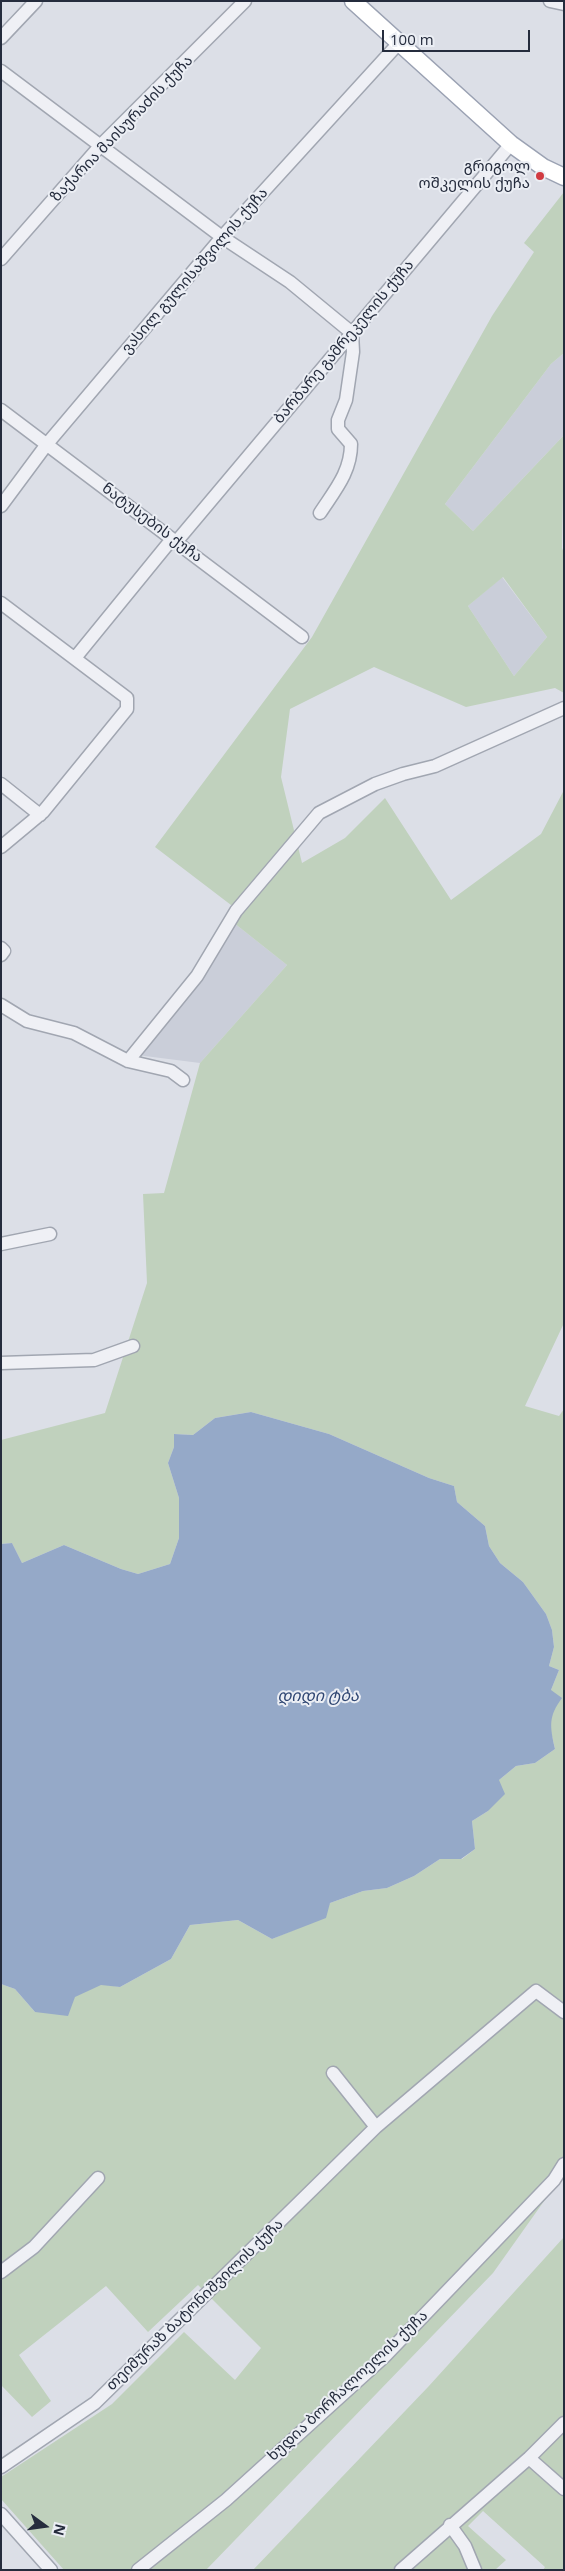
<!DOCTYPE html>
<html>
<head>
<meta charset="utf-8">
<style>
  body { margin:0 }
  #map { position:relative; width:565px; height:2571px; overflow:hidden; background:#dcdfe7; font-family:"Open Sans",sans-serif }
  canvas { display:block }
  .frame { position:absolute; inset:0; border:2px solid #252c3d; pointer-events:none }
  .north { position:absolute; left:20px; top:2501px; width:50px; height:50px; -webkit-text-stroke:4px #ebeef4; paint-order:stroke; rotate:104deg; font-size:14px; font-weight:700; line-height:20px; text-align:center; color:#252c3d }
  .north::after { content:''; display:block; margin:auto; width:18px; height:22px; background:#252c3d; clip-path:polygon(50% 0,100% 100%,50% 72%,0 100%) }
  .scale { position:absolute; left:382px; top:30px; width:148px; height:22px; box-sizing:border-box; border:2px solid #252c3d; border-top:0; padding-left:6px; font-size:15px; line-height:18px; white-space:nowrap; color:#252c3d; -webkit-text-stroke:4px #ebeef4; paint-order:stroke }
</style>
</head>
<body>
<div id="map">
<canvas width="565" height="2571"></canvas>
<div class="frame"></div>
<div class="north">N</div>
<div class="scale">100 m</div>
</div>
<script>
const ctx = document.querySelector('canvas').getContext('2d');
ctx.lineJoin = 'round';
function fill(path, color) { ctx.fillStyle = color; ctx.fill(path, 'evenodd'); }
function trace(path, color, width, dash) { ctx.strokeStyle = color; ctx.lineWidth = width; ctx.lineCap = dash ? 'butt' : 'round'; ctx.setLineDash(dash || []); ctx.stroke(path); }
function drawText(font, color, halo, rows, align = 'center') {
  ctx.font = font + ' "Open Sans","Noto Sans Georgian",sans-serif'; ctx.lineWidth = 4; ctx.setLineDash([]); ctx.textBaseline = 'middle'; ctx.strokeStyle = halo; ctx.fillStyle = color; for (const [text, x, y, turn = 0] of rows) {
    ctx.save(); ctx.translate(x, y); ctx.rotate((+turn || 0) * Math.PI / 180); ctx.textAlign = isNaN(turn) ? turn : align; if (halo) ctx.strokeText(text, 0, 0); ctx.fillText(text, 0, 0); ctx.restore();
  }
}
fill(new Path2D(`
  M564 353 563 436 473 531 445 504 551 364Z
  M502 577 547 637 514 676 468 606Z
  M234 923 287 965 200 1063 137 1055Z`), '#caced9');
fill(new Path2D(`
  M564 192V353L551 364 445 504 473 531 564 435 562 548 564 553V693L555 688 466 707 374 667 290 709 281 777 302 863 345 838 385 798 451 900 541 834 564 790V1323L525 1406 559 1416 564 1409V2173L493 2273 206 2570H64L1 2499V2477L112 2404 184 2332 235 2380 261 2348 198 2285 148 2332 106 2286 19 2355 51 2401 32 2417 1 2385V2279L33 2255 1 2265V1984L15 1989 35 2012 101 1984 120 1987 171 1959 190 1925 238 1920 272 1939 313 1922 330 1903 363 1891 387 1888 414 1876 440 1859H462L475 1849 472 1821 488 1811 499 1780 516 1766 535 1763 555 1749 551 1732V1690L559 1670 549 1666 554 1647 552 1630 546 1614 523 1582 500 1563 489 1546 485 1526 457 1502 454 1486 429 1478 329 1434 251 1412 215 1418 193 1435 174 1434V1447L168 1463 179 1498V1538L170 1564 138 1574 121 1569 64 1545 22 1563 12 1543 1 1544V1440L105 1413 147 1283 143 1194 164 1193 200 1063 287 965 234 923 244 910 231 905 155 847 312 637 492 316 534 252 524 243ZM503 577 547 637 514 676 468 606Z
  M564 2237V2570H543L545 2567 483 2511 468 2526 506 2560 495 2570H253L428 2387Z`), '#c0d1bd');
fill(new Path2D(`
  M251 1412 329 1434 429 1478 454 1486 457 1502 485 1526 489 1546 500 1563 523 1582 546 1614 552 1630 554 1647 549 1666 559 1670 551 1690 562 1698C548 1717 550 1726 555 1749L535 1763 516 1766 499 1780 505 1794 488 1811 472 1821 475 1849 461 1859H440L414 1876 387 1888 363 1891 330 1903 326 1918 272 1939 238 1920 190 1925 171 1959 120 1987 101 1985 75 1997 68 2016 35 2012 15 1989 1 1984V1544L12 1543 22 1563 64 1545 121 1569 138 1574 170 1564 179 1538V1498L168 1463 174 1447V1434L193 1435 215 1418Z`), '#95a9c8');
const minor = new Path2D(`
  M550 1 564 4
  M1 38 36 1
  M1 71 222 237 290 282 352 333
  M1 259 101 145 245 1
  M1 410 302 637
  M1 506 47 444 222 237 398 44
  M320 513C335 490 351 472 351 444L338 429V420L346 400 353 352 352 333
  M177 541 511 144
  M1 603 127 698V709L43 812 1 847
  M75 658 172 539
  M1 784 40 815
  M1 948 4 951 1 955
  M1 1005 27 1021 74 1033 128 1061 171 1071 183 1080
  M128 1061 197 976 236 911 319 813 375 784 403 774 435 766 564 708
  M1 1244 50 1234
  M1 1363 94 1360 133 1346
  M376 2127 536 1991 564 2012
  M1 2272 34 2247 98 2178
  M529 2458 564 2489
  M1 2467 95 2403 376 2127 333 2073
  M1 2514 51 2570
  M450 2525 465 2546 475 2570
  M138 2570 226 2500 384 2357 554 2180 564 2164
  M401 2570 529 2458 564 2423`);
const major = new Path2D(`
  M353 1 511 144 543 167 564 177`);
trace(minor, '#a1a6b1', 15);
trace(major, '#9ba2b3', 19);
trace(minor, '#eff0f5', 12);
trace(major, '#fff', 16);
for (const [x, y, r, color] of [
  [540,176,5,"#d13b42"]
]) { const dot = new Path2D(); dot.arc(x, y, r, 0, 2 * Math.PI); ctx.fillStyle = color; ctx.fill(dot); trace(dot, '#ebeef4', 2); }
drawText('15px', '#252c3d', '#ebeef4', [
  ["ზაქარია მაისურაძის ქუჩა",122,129,-46],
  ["ვასილ გულისაშვილის ქუჩა",195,271,-49],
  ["ბარბარე გამრეკელის ქუჩა",344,342,-50],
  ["ნატუსების ქუჩა",152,523,37],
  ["თეიმურაზ ბატონიშვილის ქუჩა",195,2305,-44],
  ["ხუდია ბორჩალოელის ქუჩა",348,2386,-43]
]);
drawText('15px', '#252c3d', '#ebeef4', [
  ["გრიგოლ",530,167],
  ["ოშკელის ქუჩა",530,184]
], 'right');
drawText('italic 16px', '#2f4672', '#ebeef4', [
  ["დიდი ტბა",318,1696]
]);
</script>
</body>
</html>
